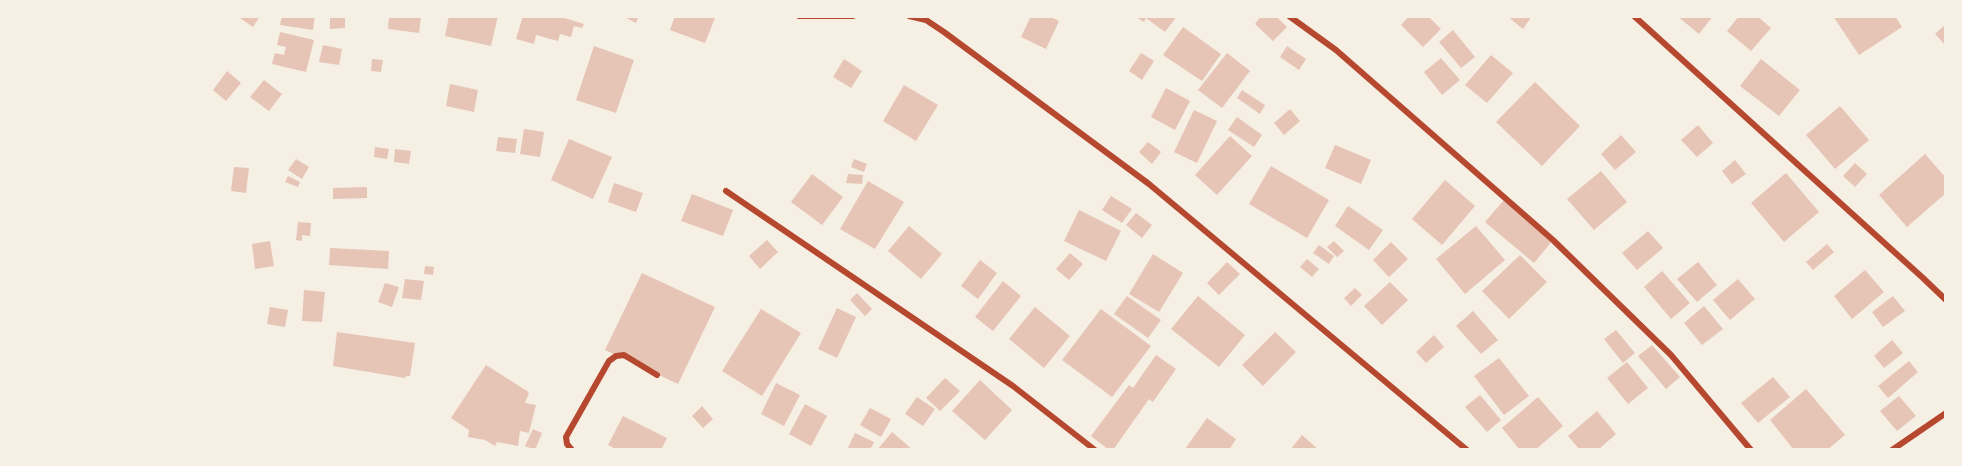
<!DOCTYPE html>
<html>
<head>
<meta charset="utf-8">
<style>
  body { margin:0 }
  #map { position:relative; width:1962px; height:466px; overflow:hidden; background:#f6efe4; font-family:"Archivo Narrow",sans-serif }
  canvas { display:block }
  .frame { position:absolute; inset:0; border:18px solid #f6efe4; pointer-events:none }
</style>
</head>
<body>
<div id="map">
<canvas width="1962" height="466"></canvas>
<div class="frame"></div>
</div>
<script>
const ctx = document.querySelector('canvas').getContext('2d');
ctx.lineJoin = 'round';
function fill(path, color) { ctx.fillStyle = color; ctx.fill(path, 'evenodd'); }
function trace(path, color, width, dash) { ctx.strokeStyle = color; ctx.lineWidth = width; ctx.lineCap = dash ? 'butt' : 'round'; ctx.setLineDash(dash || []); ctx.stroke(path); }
fill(new Path2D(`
  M237 16H260L253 27Z
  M282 16H315L313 30 280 25Z
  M330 16H345V28L330 29Z
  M389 16H421L419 33 388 29Z
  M449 16H498L491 46 445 36Z
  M523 16H558L584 24 582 28 574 26 571 37 560 34 558 41 536 35 534 44 516 39Z
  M622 16H639L636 23Z
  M675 16 715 18 705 43 670 30Z
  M1031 16H1049L1059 21 1046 49 1021 37Z
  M1134 16H1177L1165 32 1146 18 1144 22Z
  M1261 16H1276L1287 27 1273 41 1255 24Z
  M1409 16H1428L1441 29 1423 47 1401 25Z
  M1507 16H1532L1523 29Z
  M1677 16H1713L1699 34Z
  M1739 16H1757L1771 28 1751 51 1727 31Z
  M1833 16H1895L1902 27 1859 55Z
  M1946 24V46L1935 34Z
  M1183 27 1221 54 1202 81 1163 55Z
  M1453 30 1475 57 1461 68 1439 42Z
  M280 32 314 40 306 72 272 64 275 53 284 55 286 47 277 45Z
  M323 45 342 49 339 65 319 62Z
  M594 46 634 60 616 113 576 100Z
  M1287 46 1306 59 1299 70 1280 57Z
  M1141 53 1154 61 1142 80 1129 71Z
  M1227 53 1250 71 1222 108 1198 90Z
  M1491 55 1513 73 1487 103 1465 85Z
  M1441 58 1460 80 1442 95 1424 72Z
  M372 59 383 60 381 72 371 71Z
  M844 59 862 71 851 88 833 77Z
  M1761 59 1800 90 1779 116 1740 86Z
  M227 71 241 83 226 101 213 90Z
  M264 80 282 94 269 111 250 97Z
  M1535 82 1580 126 1542 166 1496 122Z
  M450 84 478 90 474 112 446 106Z
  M904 85 938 105 916 141 883 121Z
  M1166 88 1190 101 1175 130 1151 117Z
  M1242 90 1265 105 1260 114 1237 98Z
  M1840 106 1869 140 1835 169 1806 135Z
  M1290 109 1300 121 1284 135 1274 123Z
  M1194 110 1217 121 1197 163 1174 152Z
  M1237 117 1262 135 1254 147 1228 130Z
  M1698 125 1713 143 1697 157 1681 140Z
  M524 129 544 132 540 157 520 154Z
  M1621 135 1636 152 1615 170 1601 154Z
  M1230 136 1252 156 1217 195 1195 175Z
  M498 137 517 139 515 153 496 151Z
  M569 139 612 157 593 199 551 180Z
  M1148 142 1161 152 1152 164 1139 152Z
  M1335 145 1371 160 1361 184 1325 168Z
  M375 147 389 149 387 159 374 157Z
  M395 149 411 151 409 164 394 162Z
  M1925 154 1946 178V193L1907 227 1879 195Z
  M296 159 309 167 302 179 288 170Z
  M854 159 867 164 864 172 851 167Z
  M1735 160 1746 174 1732 184 1722 171Z
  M1855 163 1867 174 1855 187 1843 176Z
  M1271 166 1329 200 1307 238 1249 204Z
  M234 167 249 168 246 193 231 191Z
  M1601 171 1627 202 1594 230 1567 199Z
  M1786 173 1819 212 1784 242 1751 203Z
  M812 174 843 197 822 225 791 202Z
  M848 174 863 175 862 184 846 183Z
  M288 176 300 182 298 187 285 182Z
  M1445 180 1475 206 1442 245 1412 219Z
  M868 181 904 202 875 249 840 229Z
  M614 183 643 193 636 212 608 202Z
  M367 187V198L333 199V188Z
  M692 194 733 210 723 236 681 221Z
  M1111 196 1132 209 1122 223 1102 210Z
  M1504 200 1553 240 1534 263 1485 222Z
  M1348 206 1383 230 1369 250 1335 226Z
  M1079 210 1121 231 1106 261 1064 241Z
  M1136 213 1152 225 1142 238 1126 225Z
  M298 222 311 223 310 236 302 235V241L296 240Z
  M909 226 942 254 921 279 888 251Z
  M1476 226 1505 260 1465 294 1436 259Z
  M1648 231 1663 248 1637 270 1622 253Z
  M767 240 778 252 760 269 749 256Z
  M270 241 274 266 255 269 252 244Z
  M1334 241 1344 251 1337 257 1327 247Z
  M1391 242 1408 259 1389 277 1373 260Z
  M1827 244 1834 252 1813 270 1806 262Z
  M1319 245 1334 256 1329 264 1313 253Z
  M330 248 389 251 388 269 329 265Z
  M1070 253 1083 264 1069 280 1056 269Z
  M1153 254 1183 273 1159 312 1129 294Z
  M1520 255 1547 282 1509 319 1482 291Z
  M1307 259 1319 269 1312 277 1300 267Z
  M980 260 997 273 978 299 961 286Z
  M1227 262 1240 274 1219 295 1207 283Z
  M1698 262 1717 285 1697 302 1677 279Z
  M425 266 434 267 433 275 424 274Z
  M1865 270 1884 292 1852 319 1834 296Z
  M1662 271 1690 303 1671 319 1644 287Z
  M642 273 715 307 678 384 605 350Z
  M405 279 424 281 421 300 402 298Z
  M1738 279 1755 299 1730 320 1713 300Z
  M1003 281 1021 296 993 331 975 317Z
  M1390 282 1408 300 1382 325 1364 306Z
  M385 283 399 287 392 307 378 302Z
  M1355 288 1362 295 1351 306 1344 298Z
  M304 290 325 292 322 322 302 321Z
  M857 293 872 309 865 316 850 300Z
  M1127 296 1161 320 1148 338 1114 314Z
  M1198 296 1245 335 1219 367 1171 329Z
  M1893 296 1905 311 1883 327 1872 312Z
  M1704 306 1723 329 1702 345 1684 323Z
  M270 307 288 310 285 327 267 324Z
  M1035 307 1070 336 1044 368 1009 339Z
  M837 308 856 317 837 358 818 349Z
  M761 309 801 333 762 396 722 371Z
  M1101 309 1151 346 1112 397 1062 360Z
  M1473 311 1498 340 1481 354 1456 326Z
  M1616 330 1635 353 1623 363 1604 339Z
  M337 332 415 343 410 376H406L405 378 333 366Z
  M1275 332 1296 352 1263 386 1242 365Z
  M1434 335 1444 347 1426 363 1416 352Z
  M1892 340 1903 353 1884 368 1874 356Z
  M1652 345 1680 377 1666 389 1638 356Z
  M1156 355 1176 369 1153 402 1149 399 1113 450H1109L1091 436 1129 385 1133 388Z
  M1499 358 1529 396 1504 415 1474 376Z
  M1909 361 1918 372 1888 398 1878 386Z
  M1627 362 1648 388 1628 404 1607 378Z
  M486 365 527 391 529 393 525 403 536 405 529 433 520 431 518 446 497 442 495 446 485 440 468 437 469 430 451 418Z
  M1773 377 1790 397 1758 423 1741 403Z
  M945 378 960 391 940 411 926 398Z
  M980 380 1012 410 985 440 952 411Z
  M776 383 800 395 784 426 761 414Z
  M1806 389 1845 435 1827 450H1794L1770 420Z
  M1480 395 1501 420 1487 432 1465 407Z
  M1899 396 1916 416 1897 431 1880 411Z
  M917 397 935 409 923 426 905 414Z
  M1538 397 1563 426 1535 450H1520L1502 428Z
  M805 404 827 416 811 446 789 434Z
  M702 406 713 419 703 428 692 416Z
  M870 408 891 419 881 437 860 425Z
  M1597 411 1616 434 1598 450H1580L1568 436Z
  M623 416 667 438 661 450H617L608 445Z
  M1207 418 1236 439 1229 450 1185 449Z
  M533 429 542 433 535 450 525 446Z
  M892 432 913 450H877Z
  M855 433 874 442 870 450H847Z
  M1302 435 1319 450H1290Z`), '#e6c5b7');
trace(new Path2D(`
  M799 16H853
  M909 16 926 20 944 32 1149 184 1467 450
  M1289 16 1336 50 1553 240 1671 355 1751 450
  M1634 16 1923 278 1946 300
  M726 191 1013 386 1095 450
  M572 450 567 444 566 437 609 361 616 356 624 355 657 375
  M1892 450 1946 413`), '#b5482f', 6);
</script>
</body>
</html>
